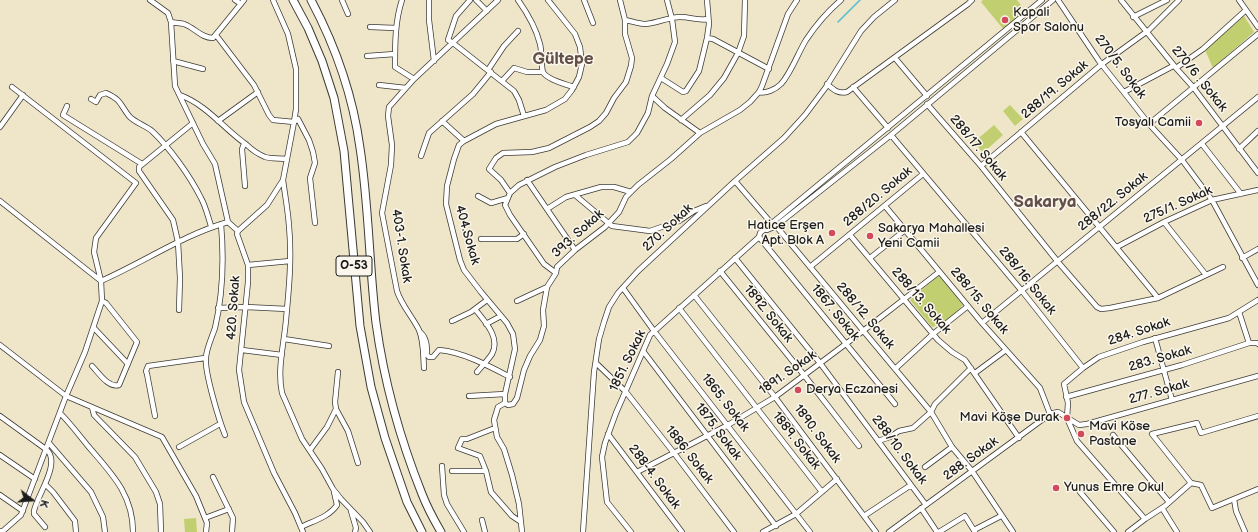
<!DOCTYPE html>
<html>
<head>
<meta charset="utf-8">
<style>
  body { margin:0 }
  #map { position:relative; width:1258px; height:532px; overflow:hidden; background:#efe6c9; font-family:"Balsamiq Sans",sans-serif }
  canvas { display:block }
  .north { position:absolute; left:12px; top:480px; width:40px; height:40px; -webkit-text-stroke:3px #fbf7ec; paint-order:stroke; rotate:107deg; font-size:11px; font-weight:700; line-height:16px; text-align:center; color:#1c1c1c }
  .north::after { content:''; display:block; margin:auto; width:14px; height:18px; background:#1c1c1c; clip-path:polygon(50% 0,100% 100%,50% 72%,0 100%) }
</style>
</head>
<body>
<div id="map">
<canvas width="1258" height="532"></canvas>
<div class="north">K</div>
</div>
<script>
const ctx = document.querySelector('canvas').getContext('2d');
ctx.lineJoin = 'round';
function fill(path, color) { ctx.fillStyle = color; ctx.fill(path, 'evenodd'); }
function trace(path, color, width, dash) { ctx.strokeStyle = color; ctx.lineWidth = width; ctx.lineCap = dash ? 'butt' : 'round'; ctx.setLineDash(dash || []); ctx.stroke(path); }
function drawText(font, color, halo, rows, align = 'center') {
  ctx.font = font + ' "Balsamiq Sans",sans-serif'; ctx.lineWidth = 3; ctx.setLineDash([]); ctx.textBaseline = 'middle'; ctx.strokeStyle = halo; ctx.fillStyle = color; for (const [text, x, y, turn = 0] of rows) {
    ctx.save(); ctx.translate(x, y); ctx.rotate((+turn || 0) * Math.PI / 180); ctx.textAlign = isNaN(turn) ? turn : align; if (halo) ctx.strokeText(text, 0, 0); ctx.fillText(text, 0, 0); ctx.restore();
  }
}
fill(new Path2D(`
  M983 0H1017L1025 10 1004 30 981 2Z
  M1244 16 1254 32 1213 68 1205 50Z
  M1010 105 1023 119 1015 126 1003 111Z
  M994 125 1003 135 983 153 974 142Z
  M939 275 963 305C954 315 946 324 932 327L910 300Z
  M196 518 197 532H185L184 519Z`), '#c2cf70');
trace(new Path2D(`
  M838 22 860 0`), '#53becf', 1.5);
const minor = new Path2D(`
  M150 0 168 13 171 22 175 86 203 144 215 164 228 222 238 231
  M235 0 241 4
  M273 0 288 34 296 69V109L294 122 283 180 267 205 238 231 237 234 248 265V282L239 370 244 402 274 473 295 513 303 532
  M342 0 348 14
  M402 0C395 21 395 44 395 67L414 79
  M429 0V20L434 61
  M470 0 456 16 448 40 453 43 514 91 519 100 524 116
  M476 0 487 11
  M518 0C528 14 536 28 540 44 542 52 541 66 543 72 546 79 567 85 574 87
  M584 0 593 23
  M1058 0 1099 61 1149 124 1182 160 1212 200 1258 285
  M1121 0 1176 68 1193 87 1258 173
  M1239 0 1258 27
  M1133 17 1167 0
  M625 20C632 21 639 24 646 24 658 23 669 17 680 17 691 17 698 21 708 19
  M171 22C175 23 181 23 184 24 195 28 201 38 213 38L244 0
  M370 27 396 28
  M216 35 254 85 269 115 273 120 294 122 298 119 309 140 313 152 315 163 310 178 315 223
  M707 38 713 39 769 69
  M367 56 395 54
  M895 58 927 96
  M173 61 203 69
  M1176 68 1203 49 1246 10
  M488 70 504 46 518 31
  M661 78 683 92 686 91 699 71 707 38 709 24 707 0
  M502 81 514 68 527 72H543
  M827 84C834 90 838 94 847 92L968 4 972 0
  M379 85 406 88
  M12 87 136 183 96 238 94 252 101 281
  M853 87 888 128
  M759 92C766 94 776 89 781 84 791 73 798 53 806 40 816 25 827 12 841 0
  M1124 92 1173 66
  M180 95C207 105 224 129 247 145 252 150 258 154 265 157 271 159 280 158 287 159
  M652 96 665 108 700 133
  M91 99 96 102 100 95 106 93C122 100 120 105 129 116 134 122 146 126 152 131 170 148 190 176 201 198 206 207 208 217 211 226
  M927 104 981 166 1058 262 1097 307 1101 309 1110 308 1158 298 1223 267
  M67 106 63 115 142 164
  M681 120 710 95 724 78 738 53 744 36 745 0
  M218 121 258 92
  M442 121 464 141
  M1149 124 1258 34
  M0 127 23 95
  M1021 132 1158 298
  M891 135 1022 291 1083 368
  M244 144 242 149 245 186
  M1202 144 1241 194
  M1239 149 1258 131
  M421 156 429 133 473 94 491 72
  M981 166 1102 64 1149 30 1179 0
  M283 180C285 195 288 211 289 226 292 257 289 289 286 320 284 344 277 369 282 393L302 439 322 469 333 489 341 499 363 522 370 532
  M527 180 575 250
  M735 181 772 224 776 226 931 412 952 447 972 471 1013 532
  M510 193 501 180 489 169 496 158 503 153 532 152 549 148 590 127 599 121 606 113 614 98 626 82 631 66 632 58 625 34V20L620 0
  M575 195 612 226 650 231 679 221 694 211 706 206
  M478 196 491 203 508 198
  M0 201 101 281
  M885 206 982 323 1040 388 1050 414
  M547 209 566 197 601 187H614L631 192
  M1164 222 1206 275
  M221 224C224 258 223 294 215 328 212 337 207 347 206 357 204 371 219 420 225 435
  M767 230 776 226 891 135 1053 0
  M850 235 938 340 952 352 965 360 1019 438
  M759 237 895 404
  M481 239H517L524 234
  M1117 247 1164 222 1212 200 1258 190
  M735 258 820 363 926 505
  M870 258 905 230
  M1242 258 1258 249
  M248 265 290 261
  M810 267 923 174
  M720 271 804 375 859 446
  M556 273 544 264 510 215 505 205 510 193 519 185 555 167 586 155 628 142 637 133 648 113 652 96 667 64 675 42 672 19 667 0
  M623 288 654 331 810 532
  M694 295 775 397 876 532
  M517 301 547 287
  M218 308 246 307 287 309
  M679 308 822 492
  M475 309C484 321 501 337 492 354 488 360 482 366 477 372
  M179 310 180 278 178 242 173 220 139 171V167L193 123
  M1239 312 1249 343
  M452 321 471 312 487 300
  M982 323 1258 97
  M486 324 501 316
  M94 328 128 364
  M420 332C427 338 427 346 427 355L429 357H433L439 350C463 352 489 366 510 377
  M1155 338 1172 400
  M284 339 329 346
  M0 345 66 396 162 437 196 496 207 523 206 532
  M242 350 282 355
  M643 351 776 526
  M596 363 626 392 674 453 734 532
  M92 366C99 373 108 388 119 385L137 342 106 303 102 301
  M424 368C423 356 424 342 419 330 412 316 402 306 397 291L382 213 391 165 392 145 388 116 389 107 414 79 498 0
  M895 369 933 334 968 306
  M975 373 1006 350
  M469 396 505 394
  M1066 397 1182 365 1249 343H1257L1258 344
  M505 403V394L515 349 513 334 507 323 481 292 464 270 460 260 446 204 447 186 454 159 459 145 464 141 496 124 546 110 565 99 572 90 579 77 582 64 580 47 575 34 548 0
  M92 407 94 415 135 457 156 492 160 504 161 532
  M336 409 348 431 358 463
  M60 413C70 423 79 435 88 446 111 473 133 494 133 532
  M0 416 47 450C61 464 37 495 34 511V514L45 527
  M155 416 147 374 146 371 148 366 205 358
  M495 428 467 439H462L458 448 480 456 486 471 491 492 512 516 521 522
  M608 434 682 532
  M1113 435 1169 502
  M878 441 890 437 899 431 913 428 931 412 935 404 971 368
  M49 443 91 492 103 517 105 532
  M179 447 220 424
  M310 450 327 427 336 409 335 402 338 372
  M0 455 35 479
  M442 466 444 495 447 504 464 532
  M925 467 952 447
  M452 471H486
  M637 472 728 425 775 397 863 331 939 272
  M213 477 233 518 232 532
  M1191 483 1152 434 1197 423 1201 433 1258 416
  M1191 483 1201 485 1212 508 1258 489
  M45 484 53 492 72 517 75 521 76 532
  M1080 492 1114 532
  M0 495 23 511
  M1234 499 1236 511 1245 532
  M921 508 937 532
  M1162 508 1177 532
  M351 511 356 528 355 532
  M864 516 911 485
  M205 518 229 509
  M1145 519 1077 441 1067 418 1068 403 1064 384 1083 368 1099 357 1143 342 1229 318 1258 300
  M482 520 485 532
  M301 527C313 521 329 517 337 505L334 492
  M974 530 1001 516
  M0 531H3L21 515 66 396 85 352 102 301 101 281C144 262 183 235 228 222
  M522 532 519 504 512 475 504 449 497 437 494 420 498 407 505 403 508 405 513 404 517 398 524 370 530 356 540 340 544 326 543 310 547 287 556 273 557 267 575 250 605 227 619 212 626 197 638 185 671 159 700 133 740 110 750 102 759 92 762 86 788 14 797 0
  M583 532 594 372 599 339 604 322 609 307 618 293 638 271 735 181 784 138 805 115 826 87 861 31 874 17 895 0
  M631 532 607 502 602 457 605 443 616 413 650 335 759 237 760 233 1042 0
  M763 532 796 514 837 479
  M889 532 1050 414 1058 412 1079 425 1087 424 1258 376
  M939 532 965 516 975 532
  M1128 532 1145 519 1165 506 1191 483`);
const highway = new Path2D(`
  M293 0 308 28 322 61 334 98 344 151 360 326 371 387 385 438 407 502 422 532
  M311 0C336 47 353 96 360 148 369 206 369 265 376 323 384 381 400 439 422 494 427 507 434 520 441 532`);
trace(minor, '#3c3a36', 6);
trace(highway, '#3c3a36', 9);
trace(minor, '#fff', 4.5);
trace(highway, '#fff', 7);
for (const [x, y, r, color] of [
  [1005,20,4,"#d1495b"],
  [1199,123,4,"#d1495b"],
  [832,233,4,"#d1495b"],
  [870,236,4,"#d1495b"],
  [798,390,4,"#d1495b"],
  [1067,418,4,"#d1495b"],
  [1081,434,4,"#d1495b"],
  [1056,488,4,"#d1495b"]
]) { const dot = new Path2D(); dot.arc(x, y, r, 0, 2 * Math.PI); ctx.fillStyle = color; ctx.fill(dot); trace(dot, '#fbf7ec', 1.5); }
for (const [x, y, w] of [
  [354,266,36]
]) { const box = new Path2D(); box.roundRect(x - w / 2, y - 10, w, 20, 3); ctx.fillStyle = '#fbf7ec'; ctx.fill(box); trace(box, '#1c1c1c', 1); }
drawText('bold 12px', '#1c1c1c', null, [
  ["O-53",354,266]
]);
drawText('13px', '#1c1c1c', '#fbf7ec', [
  ["Kapali",1013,13],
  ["Spor Salonu",1013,28],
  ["Tosyalı Camii",1191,123,"right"],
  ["Hatice Erşen",824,226,"right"],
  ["Apt. Blok A",824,241,"right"],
  ["Sakarya Mahallesi",878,229],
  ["Yeni Camii",878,244],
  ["Derya Eczanesi",806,390],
  ["Mavi Köşe Durak",1059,418,"right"],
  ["Mavi Köse",1089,427],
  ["Pastane",1089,442],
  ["Yunus Emre Okul",1064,488]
], 'left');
drawText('13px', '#1c1c1c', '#fbf7ec', [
  ["270/5. Sokak",1120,67,53],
  ["270/6 . Sokak",1199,79,51],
  ["288/19. Sokak",1055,90,-40],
  ["288/17. Sokak",978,148,50],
  ["288/20. Sokak",878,197,-40],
  ["288/22. Sokak",1113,202,-39],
  ["275/1. Sokak",1178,205,-24],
  ["270. Sokak",668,228,-43],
  ["393. Sokak",578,234,-42],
  ["404.Sokak",467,235,74],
  ["403-1. Sokak",401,246,81],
  ["288/16. Sokak",1027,281,51],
  ["288/13. Sokak",921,301,49],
  ["288/15. Sokak",979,301,50],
  ["420. Sokak",234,308,-86],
  ["1867. Sokak",835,313,51],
  ["1892. Sokak",768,314,51],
  ["288/12. Sokak",865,316,50],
  ["284. Sokak",1139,332,-18],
  ["283. Sokak",1160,359,-16],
  ["1851. Sokak",628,361,-64],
  ["1891. Sokak",788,373,-35],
  ["277. Sokak",1159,392,-16],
  ["1865. Sokak",725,403,52],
  ["1875. Sokak",718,432,53],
  ["1890. Sokak",817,434,53],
  ["1889. Sokak",796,441,52],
  ["288/10. Sokak",899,450,53],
  ["1886. Sokak",689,455,52],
  ["288. Sokak",971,459,-36],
  ["288-4. Sokak",654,477,53]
]);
drawText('bold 17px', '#63504a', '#fbf7ec', [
  ["Gültepe",563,60],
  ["Sakarya",1045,203]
]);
</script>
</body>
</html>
